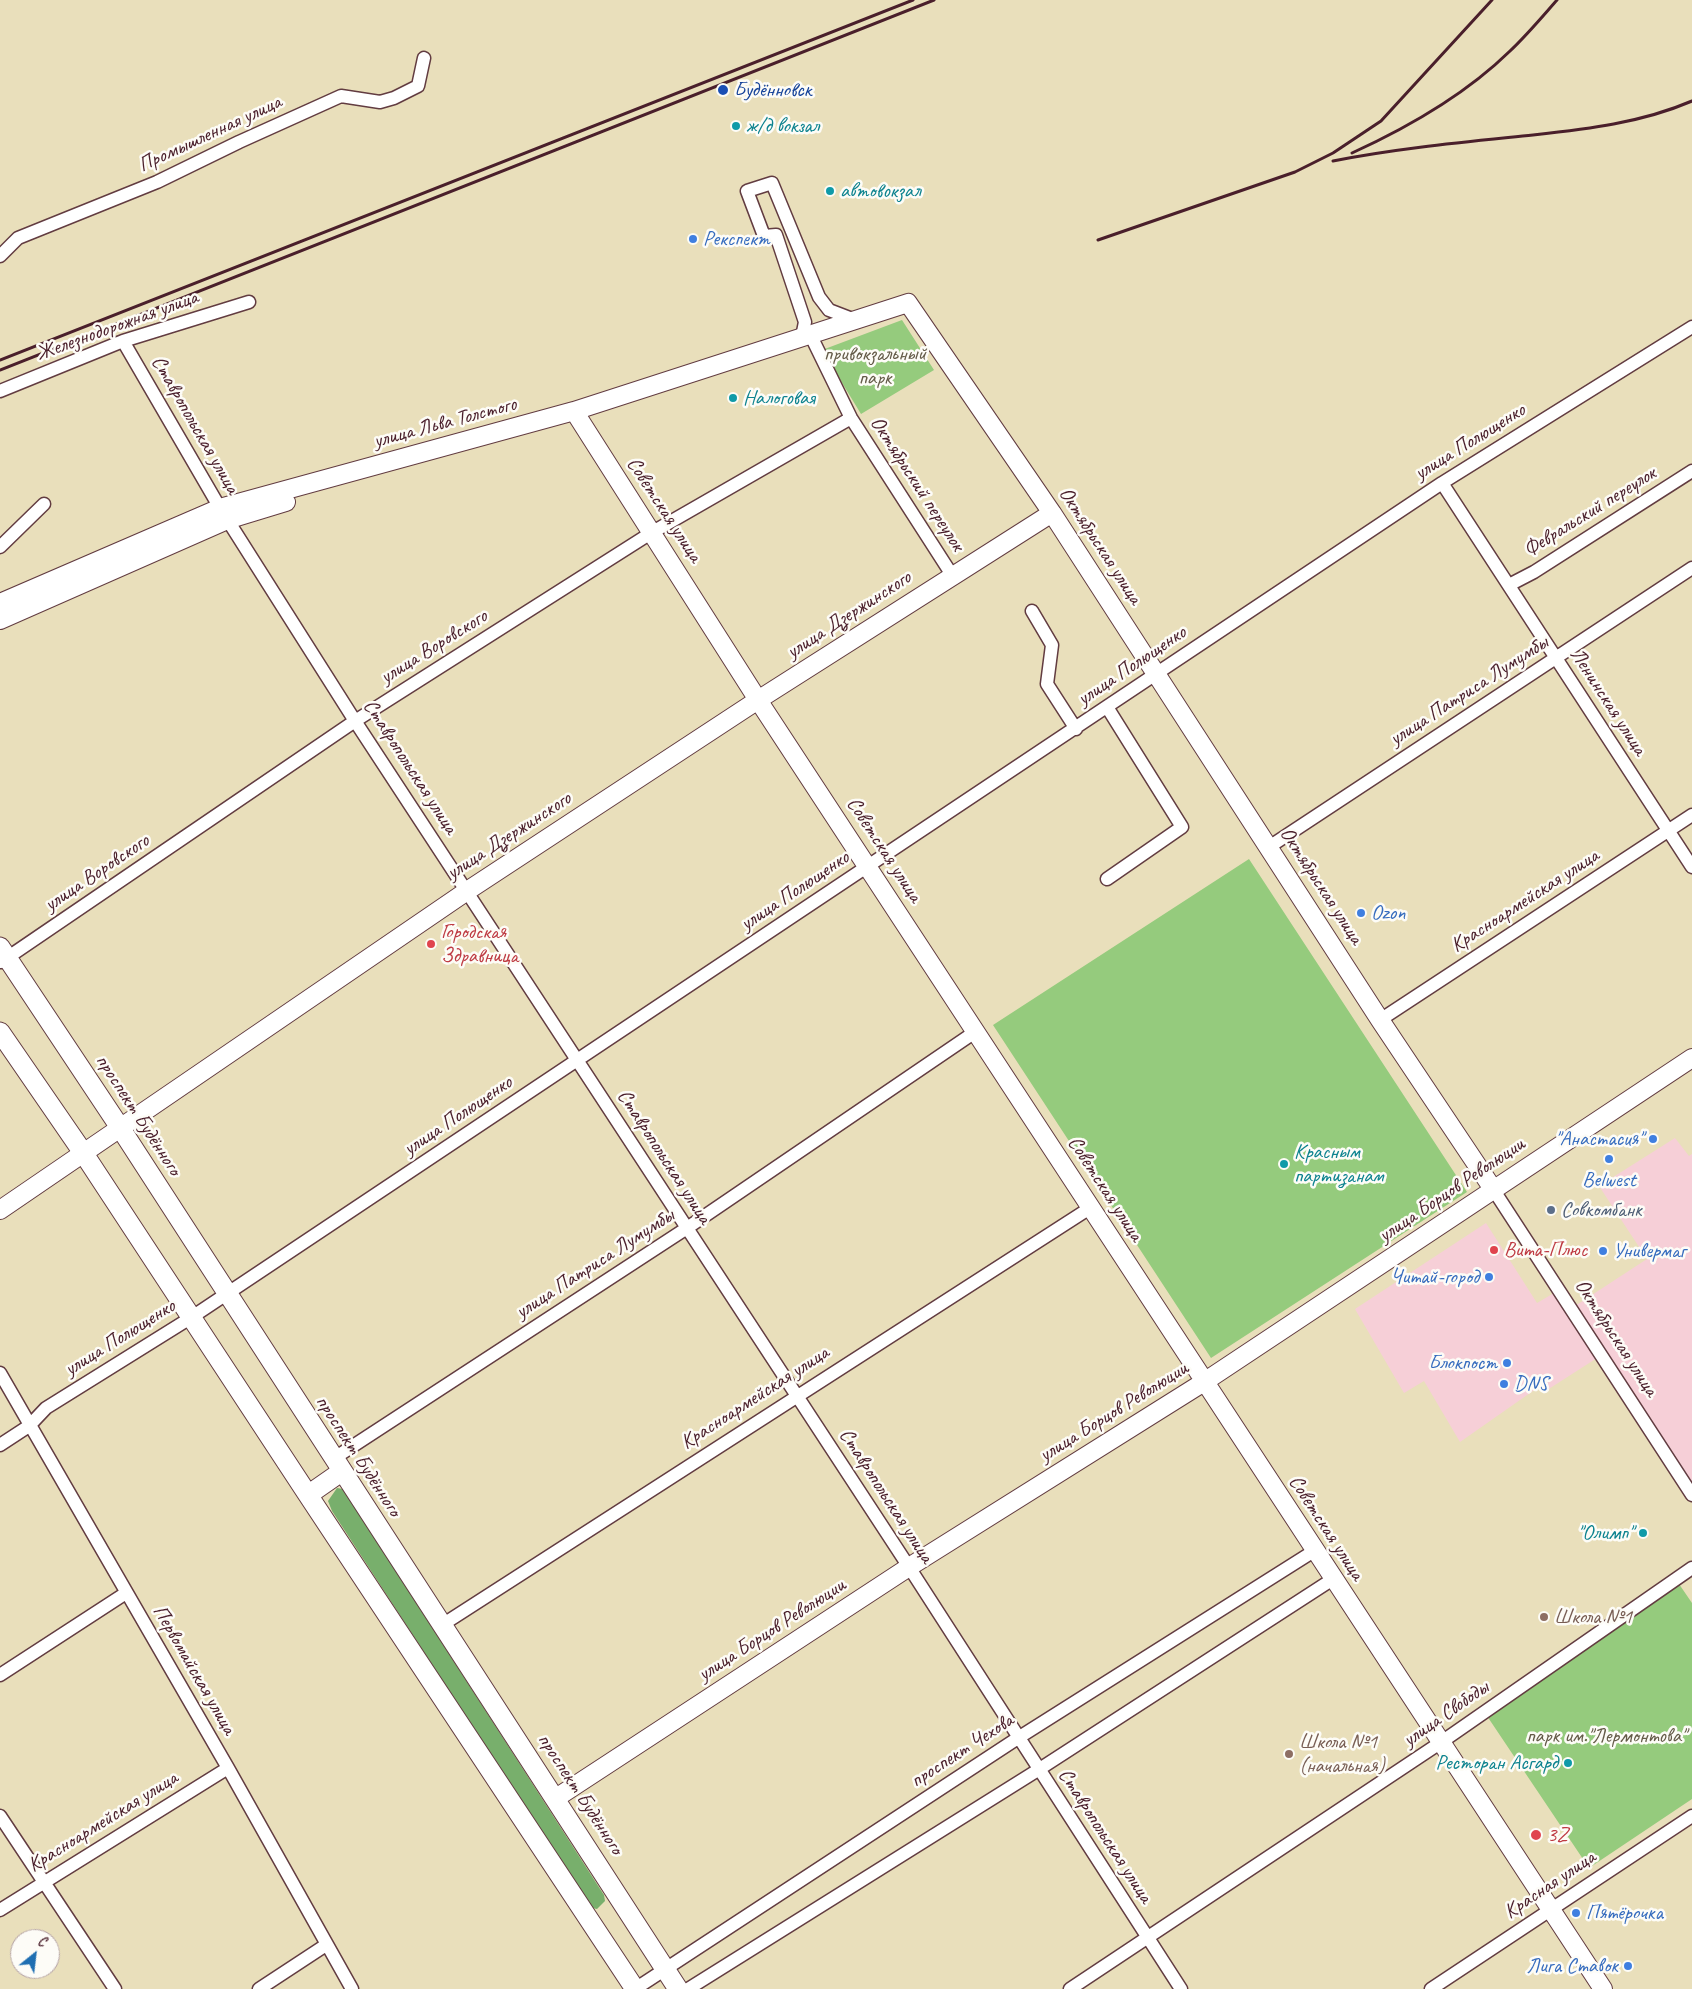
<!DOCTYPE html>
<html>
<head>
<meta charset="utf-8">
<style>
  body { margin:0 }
  #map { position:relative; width:1692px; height:1989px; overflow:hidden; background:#e9dfbb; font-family:Caveat,sans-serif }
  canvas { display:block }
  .north { position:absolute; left:10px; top:1929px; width:50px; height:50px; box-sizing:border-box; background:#fdfcf7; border:1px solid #b5a4a5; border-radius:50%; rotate:29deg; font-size:14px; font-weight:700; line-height:20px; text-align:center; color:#4a1f2b }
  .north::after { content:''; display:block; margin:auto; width:18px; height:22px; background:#1f6fb2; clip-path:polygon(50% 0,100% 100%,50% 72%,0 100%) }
</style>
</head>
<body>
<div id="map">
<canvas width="1692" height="1989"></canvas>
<div class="north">С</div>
</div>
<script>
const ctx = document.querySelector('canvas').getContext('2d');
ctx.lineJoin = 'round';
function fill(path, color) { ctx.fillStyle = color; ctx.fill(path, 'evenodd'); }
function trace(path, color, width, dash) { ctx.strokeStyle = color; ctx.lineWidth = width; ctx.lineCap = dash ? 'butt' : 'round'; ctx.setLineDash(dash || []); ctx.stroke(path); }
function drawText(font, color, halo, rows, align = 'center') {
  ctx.font = font + ' Caveat,sans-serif'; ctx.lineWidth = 5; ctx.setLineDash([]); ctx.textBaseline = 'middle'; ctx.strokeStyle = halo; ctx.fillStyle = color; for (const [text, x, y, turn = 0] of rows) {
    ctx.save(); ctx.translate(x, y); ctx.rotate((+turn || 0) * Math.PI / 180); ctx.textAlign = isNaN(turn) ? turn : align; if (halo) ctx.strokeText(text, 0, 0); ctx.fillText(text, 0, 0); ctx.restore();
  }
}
fill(new Path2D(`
  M1675 1138 1689 1156 1692 1154V1485L1575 1306 1647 1259 1599 1186Z
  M1486 1223 1537 1303 1554 1293 1597 1358 1544 1392 1540 1386 1460 1442 1424 1381 1404 1393 1355 1309Z`), '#f6cfd7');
fill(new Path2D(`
  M902 320 934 370 861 414 822 350Z
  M1249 859 1467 1192 1211 1358 993 1025Z
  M1679 1584 1692 1603V1799L1589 1868 1485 1713Z`), '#95cb7d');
fill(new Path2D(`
  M337 1488 343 1489 604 1895 605 1901 597 1909 592 1908 569 1875 332 1511 328 1501Z`), '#78af6c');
const street = new Path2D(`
  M0 256 18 238 157 182 239 142 341 96 380 102 394 98 418 86 424 58
  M810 334 851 418 952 575
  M802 337 805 322 776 235 764 236 747 191 772 183 819 297 829 310 855 320
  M123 341 220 508 355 721 909 1567 1181 1989
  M0 391 123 341 249 302
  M1442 483 1692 867
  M0 547 44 504
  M1509 585 1534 572 1692 471
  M1032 611 1052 645 1047 684 1076 729
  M1269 847 1692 568
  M1107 879 1182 827 1107 707
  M1 962 355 721 651 533 851 418
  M1380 1020 1692 815
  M1493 1189 1692 1495
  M0 1373 228 1768 352 1989
  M0 1445 29 1426 46 1408 192 1317 1442 483 1692 327
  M333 1459 687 1228 975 1032
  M442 1625 1090 1208
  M0 1675 126 1593
  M0 1816 115 1989
  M0 1910 228 1768
  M259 1989 326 1945
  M635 1989 1018 1738 1314 1551
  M688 1989 1038 1770 1333 1579
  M1070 1989 1440 1743 1692 1568
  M1431 1989 1692 1816`);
const secondary = new Path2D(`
  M574 411 758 700 1603 1989
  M0 603 220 508 574 411 908 303 1052 513 1380 1020 1493 1189
  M0 620 227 520 286 502
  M0 1210 467 891 758 700 1052 513
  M556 1798 909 1567 1204 1382 1692 1058`);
const primary = new Path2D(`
  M0 947 121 1129 678 1989
  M0 1032 84 1154 308 1495 635 1989
  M308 1495 341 1472`);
trace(street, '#623c41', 15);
trace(secondary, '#623c41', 20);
trace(primary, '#623c41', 21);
trace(street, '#fff', 12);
trace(secondary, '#fff', 18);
trace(primary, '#fff', 19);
trace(new Path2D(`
  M1352 153C1409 127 1465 95 1510 51 1527 35 1542 17 1557 0
  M1333 161C1399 148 1466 142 1533 135 1587 129 1641 123 1692 101
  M1098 240 1295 172 1333 153 1381 121 1492 0
  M0 360 913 0
  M0 370 934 0`), '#4a1f2b', 3);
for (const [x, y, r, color] of [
  [723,90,6,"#1a4fb4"],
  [736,126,5,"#0f9aa8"],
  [830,191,5,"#0f9aa8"],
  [693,239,5,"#3f7fe0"],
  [733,398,5,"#0f9aa8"],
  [1361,913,5,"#3f7fe0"],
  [431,944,5,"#e0444e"],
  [1653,1139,5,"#3f7fe0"],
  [1609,1159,5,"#3f7fe0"],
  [1284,1164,5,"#0f9aa8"],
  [1551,1210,5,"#5c6f8a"],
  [1494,1250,5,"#e0444e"],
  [1603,1251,5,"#3f7fe0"],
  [1489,1277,5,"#3f7fe0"],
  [1507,1363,5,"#3f7fe0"],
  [1504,1384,5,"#3f7fe0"],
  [1643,1533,5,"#0f9aa8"],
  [1544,1617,5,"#8d6e63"],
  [1289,1754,5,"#8d6e63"],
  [1568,1763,5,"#0f9aa8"],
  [1536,1835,6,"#e0444e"],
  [1576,1913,5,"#3f7fe0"],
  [1628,1966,5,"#3f7fe0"]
]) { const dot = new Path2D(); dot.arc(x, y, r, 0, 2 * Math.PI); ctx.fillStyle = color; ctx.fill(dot); trace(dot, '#fdfcf7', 2); }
drawText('21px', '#164399', '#fdfcf7', [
  ["Будённовск",734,90]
], 'left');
drawText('21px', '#0d838f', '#fdfcf7', [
  ["ж/д вокзал",746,126],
  ["автовокзал",840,191],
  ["Налоговая",743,398],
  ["Красным",1294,1152],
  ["партизанам",1294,1176],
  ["\"Олимп\"",1633,1533,"right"],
  ["Ресторан Асгард",1558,1763,"right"]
], 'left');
drawText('21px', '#4a1f2b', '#fdfcf7', [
  ["Промышленная улица",210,134,-25],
  ["Железнодорожная улица",117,326,-20],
  ["улица Льва Толстого",445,423,-15],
  ["Ставропольская улица",195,425,60],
  ["улица Полющенко",1470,442,-32],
  ["Октябрьский переулок",917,484,57],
  ["Советская улица",664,510,57],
  ["Февральский переулок",1590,512,-32],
  ["Октябрьская улица",1100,546,57],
  ["улица Дзержинского",849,615,-33],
  ["улица Воровского",434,647,-32],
  ["улица Полющенко",1132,666,-34],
  ["улица Патриса Лумумбы",1469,691,-33],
  ["Ленинская улица",1608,702,57],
  ["Ставропольская улица",410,767,57],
  ["улица Дзержинского",509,836,-33],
  ["Советская улица",884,850,57],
  ["улица Воровского",97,873,-34],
  ["Октябрьская улица",1321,886,57],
  ["улица Полющенко",795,891,-34],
  ["Красноармейская улица",1525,901,-33],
  ["проспект Будённого",138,1115,57],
  ["улица Полющенко",458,1116,-34],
  ["Ставропольская улица",664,1157,57],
  ["Советская улица",1105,1189,57],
  ["улица Борцов Революции",1452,1190,-34],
  ["улица Патриса Лумумбы",595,1264,-33],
  ["улица Полющенко",120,1338,-32],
  ["Октябрьская улица",1616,1338,57],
  ["Красноармейская улица",755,1398,-33],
  ["улица Борцов Революции",1114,1412,-32],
  ["проспект Будённого",358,1456,57],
  ["Ставропольская улица",886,1496,57],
  ["Советская улица",1326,1528,57],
  ["улица Борцов Революции",772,1630,-33],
  ["Первомайская улица",194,1670,60],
  ["улица Свободы",1446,1714,-35],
  ["проспект Чехова",962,1751,-33],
  ["проспект Будённого",580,1794,57],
  ["Красноармейская улица",103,1822,-32],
  ["Ставропольская улица",1105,1836,57],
  ["Красная улица",1550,1885,-34]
]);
drawText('21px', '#366cbe', '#fdfcf7', [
  ["Рекспект",703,239],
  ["Ozon",1371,913],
  ["\"Анастасия\"",1643,1139,"right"],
  ["Belwest",1609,1180,"center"],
  ["Универмаг",1613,1251],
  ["Читай-город",1479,1277,"right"],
  ["Блокпост",1497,1363,"right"],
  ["DNS",1514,1384],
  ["Пятёрочка",1586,1913],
  ["Лига Ставок",1618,1966,"right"]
], 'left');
drawText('21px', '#645b48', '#fdfcf7', [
  ["привокзальный",875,354],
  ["парк",875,378],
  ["парк им.\"Лермонтова\"",1606,1736]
]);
drawText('21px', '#be3a42', '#fdfcf7', [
  ["Городская",441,932],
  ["Здравница",441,956],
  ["Вита-Плюс",1504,1250],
  ["3Z",1547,1835]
], 'left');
drawText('21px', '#4e5e75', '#fdfcf7', [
  ["Совкомбанк",1561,1210]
], 'left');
drawText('21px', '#785e54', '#fdfcf7', [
  ["Школа №1",1554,1617],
  ["Школа №1",1299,1742],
  ["(начальная)",1299,1766]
], 'left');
</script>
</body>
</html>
